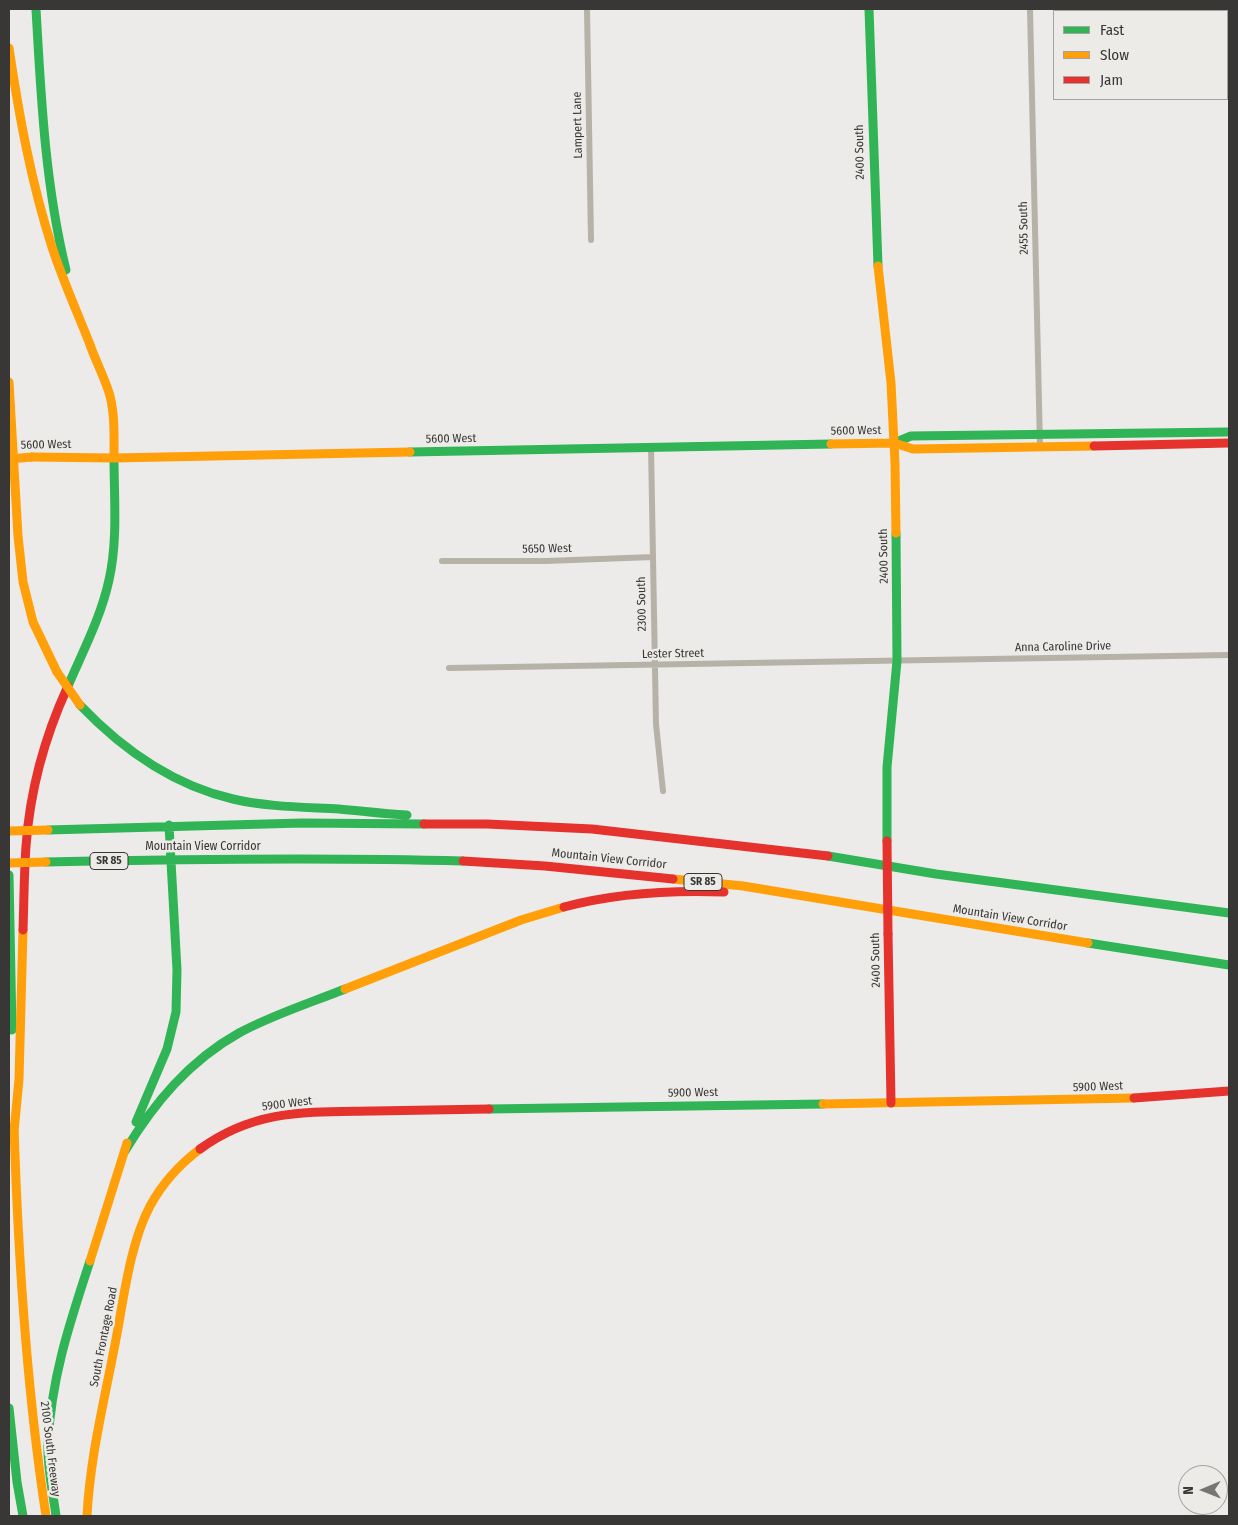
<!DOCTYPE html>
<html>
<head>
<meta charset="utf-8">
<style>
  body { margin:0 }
  #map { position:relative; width:1238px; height:1525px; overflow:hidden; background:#ecebe9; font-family:"Fira Sans Condensed",sans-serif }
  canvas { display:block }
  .frame { position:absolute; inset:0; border:10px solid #383736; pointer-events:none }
  .legend { position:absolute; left:1053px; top:10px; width:175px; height:90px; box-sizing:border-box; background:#edebe8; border:1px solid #a5a3a1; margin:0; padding:6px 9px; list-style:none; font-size:15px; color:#383736 }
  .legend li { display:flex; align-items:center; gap:10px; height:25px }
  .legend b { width:25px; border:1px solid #a5a3a1 }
  .north { position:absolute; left:1178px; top:1465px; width:50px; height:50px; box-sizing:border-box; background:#edebe8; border:1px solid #a5a3a1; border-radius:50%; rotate:269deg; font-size:14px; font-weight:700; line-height:20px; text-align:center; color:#383736 }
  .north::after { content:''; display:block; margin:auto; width:18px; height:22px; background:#777675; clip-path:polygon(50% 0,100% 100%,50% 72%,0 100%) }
</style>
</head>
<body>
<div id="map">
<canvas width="1238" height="1525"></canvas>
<div class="frame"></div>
<ul class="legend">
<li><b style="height:6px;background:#30b455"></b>Fast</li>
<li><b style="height:6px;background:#ff9f0a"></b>Slow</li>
<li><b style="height:6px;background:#e5322d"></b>Jam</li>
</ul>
<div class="north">N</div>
</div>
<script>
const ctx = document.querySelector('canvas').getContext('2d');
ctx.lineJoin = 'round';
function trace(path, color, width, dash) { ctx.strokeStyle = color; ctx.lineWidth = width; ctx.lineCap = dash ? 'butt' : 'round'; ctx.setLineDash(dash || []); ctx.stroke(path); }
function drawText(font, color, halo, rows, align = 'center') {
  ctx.font = font + ' "Fira Sans Condensed",sans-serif'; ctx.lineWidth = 5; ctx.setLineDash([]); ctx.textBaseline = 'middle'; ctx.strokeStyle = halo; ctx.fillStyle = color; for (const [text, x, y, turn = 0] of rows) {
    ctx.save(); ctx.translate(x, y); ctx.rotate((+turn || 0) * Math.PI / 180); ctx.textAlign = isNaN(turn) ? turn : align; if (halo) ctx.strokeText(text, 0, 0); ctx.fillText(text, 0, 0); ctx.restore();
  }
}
trace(new Path2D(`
  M587 9 591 240
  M1030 9 1040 447
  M651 447 656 724 663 791
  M442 561H546L653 557
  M449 668 1229 655`), '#b6b2a7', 6);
trace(new Path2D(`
  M36 9C41 97 45 184 66 270
  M869 9 878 266
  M894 443 911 436 1229 432
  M410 452 831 444
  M68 686C83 651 101 617 109 580 118 540 114 498 114 458
  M80 705C123 750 172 785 233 799 267 807 304 807 339 809 362 811 384 814 407 815
  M48 830 302 823 424 824
  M887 841V767L897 661 896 533
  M828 856 936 874 1229 913
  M46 862C185 859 324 857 463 861
  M9 875 12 1030
  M1088 943 1229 965
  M489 1109 823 1104
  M136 1122 167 1049 176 1012 177 970 169 825
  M125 1151C154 1103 189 1061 239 1033 272 1015 310 1003 345 989
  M9 1408 17 1482 23 1516
  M56 1516C53 1492 47 1468 48 1444 51 1378 70 1322 90 1261`), '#30b455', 9);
trace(new Path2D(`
  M9 48C19 115 31 182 52 247 63 281 78 314 91 347
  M878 266 891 383 895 463 896 533
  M89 342C95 360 105 378 110 396 115 416 114 437 114 458
  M9 382 18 536 23 582 33 622 57 672
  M831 444 894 443 913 449 1094 446
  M32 457 114 458 410 452
  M673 879 743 886 1088 943
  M345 989 521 920 564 907
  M823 1104 1134 1098
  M14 1125C18 1256 26 1386 46 1516
  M14 1132 19 1079 23 930
  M90 1261 127 1143
  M87 1516C90 1456 105 1398 116 1339 124 1297 130 1244 150 1206 162 1184 180 1164 200 1149`), '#ff9f0a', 9);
trace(new Path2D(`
  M1094 446 1229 443
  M424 824H487L592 829 828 856
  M463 861 545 866 673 879
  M564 907C616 893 670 890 724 892
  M23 930C24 902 24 874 26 846 30 790 45 736 68 686
  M888 934 891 1103
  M1134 1098 1229 1091
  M200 1149C255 1109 306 1112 371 1111 410 1110 449 1110 489 1109`), '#e5322d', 9);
trace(new Path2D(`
  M9 459 32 457
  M57 672 80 705
  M9 831 48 830
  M9 863 46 862`), '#ff9f0a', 9);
trace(new Path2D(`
  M887 841 888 934`), '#e5322d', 9);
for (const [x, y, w] of [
  [109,861,38],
  [703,882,38]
]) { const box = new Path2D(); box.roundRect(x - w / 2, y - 8.5, w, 17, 4); ctx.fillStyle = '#edebe8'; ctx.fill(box); trace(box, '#383736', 1); }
drawText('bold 11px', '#383736', null, [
  ["SR 85",109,861],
  ["SR 85",703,882]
]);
drawText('12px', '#383736', '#edebe8', [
  ["Lampert Lane",578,125,-91],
  ["2400 South",860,152,-91],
  ["2455 South",1024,228,-91],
  ["5600 West",856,431,-1],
  ["5600 West",451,439,-1],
  ["5600 West",46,445,-1],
  ["5650 West",547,549,-1],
  ["2400 South",884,556,-91],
  ["2300 South",642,604,-91],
  ["Anna Caroline Drive",1063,647,-1],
  ["Lester Street",673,654,-1],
  ["Mountain View Corridor",203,847],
  ["Mountain View Corridor",609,859,6],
  ["Mountain View Corridor",1010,918,9],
  ["2400 South",876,960,-91],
  ["5900 West",1098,1087,-2],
  ["5900 West",693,1093,-1],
  ["5900 West",287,1104,-7],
  ["South Frontage Road",104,1337,-79],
  ["2100 South Freeway",50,1449,83]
]);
</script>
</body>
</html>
